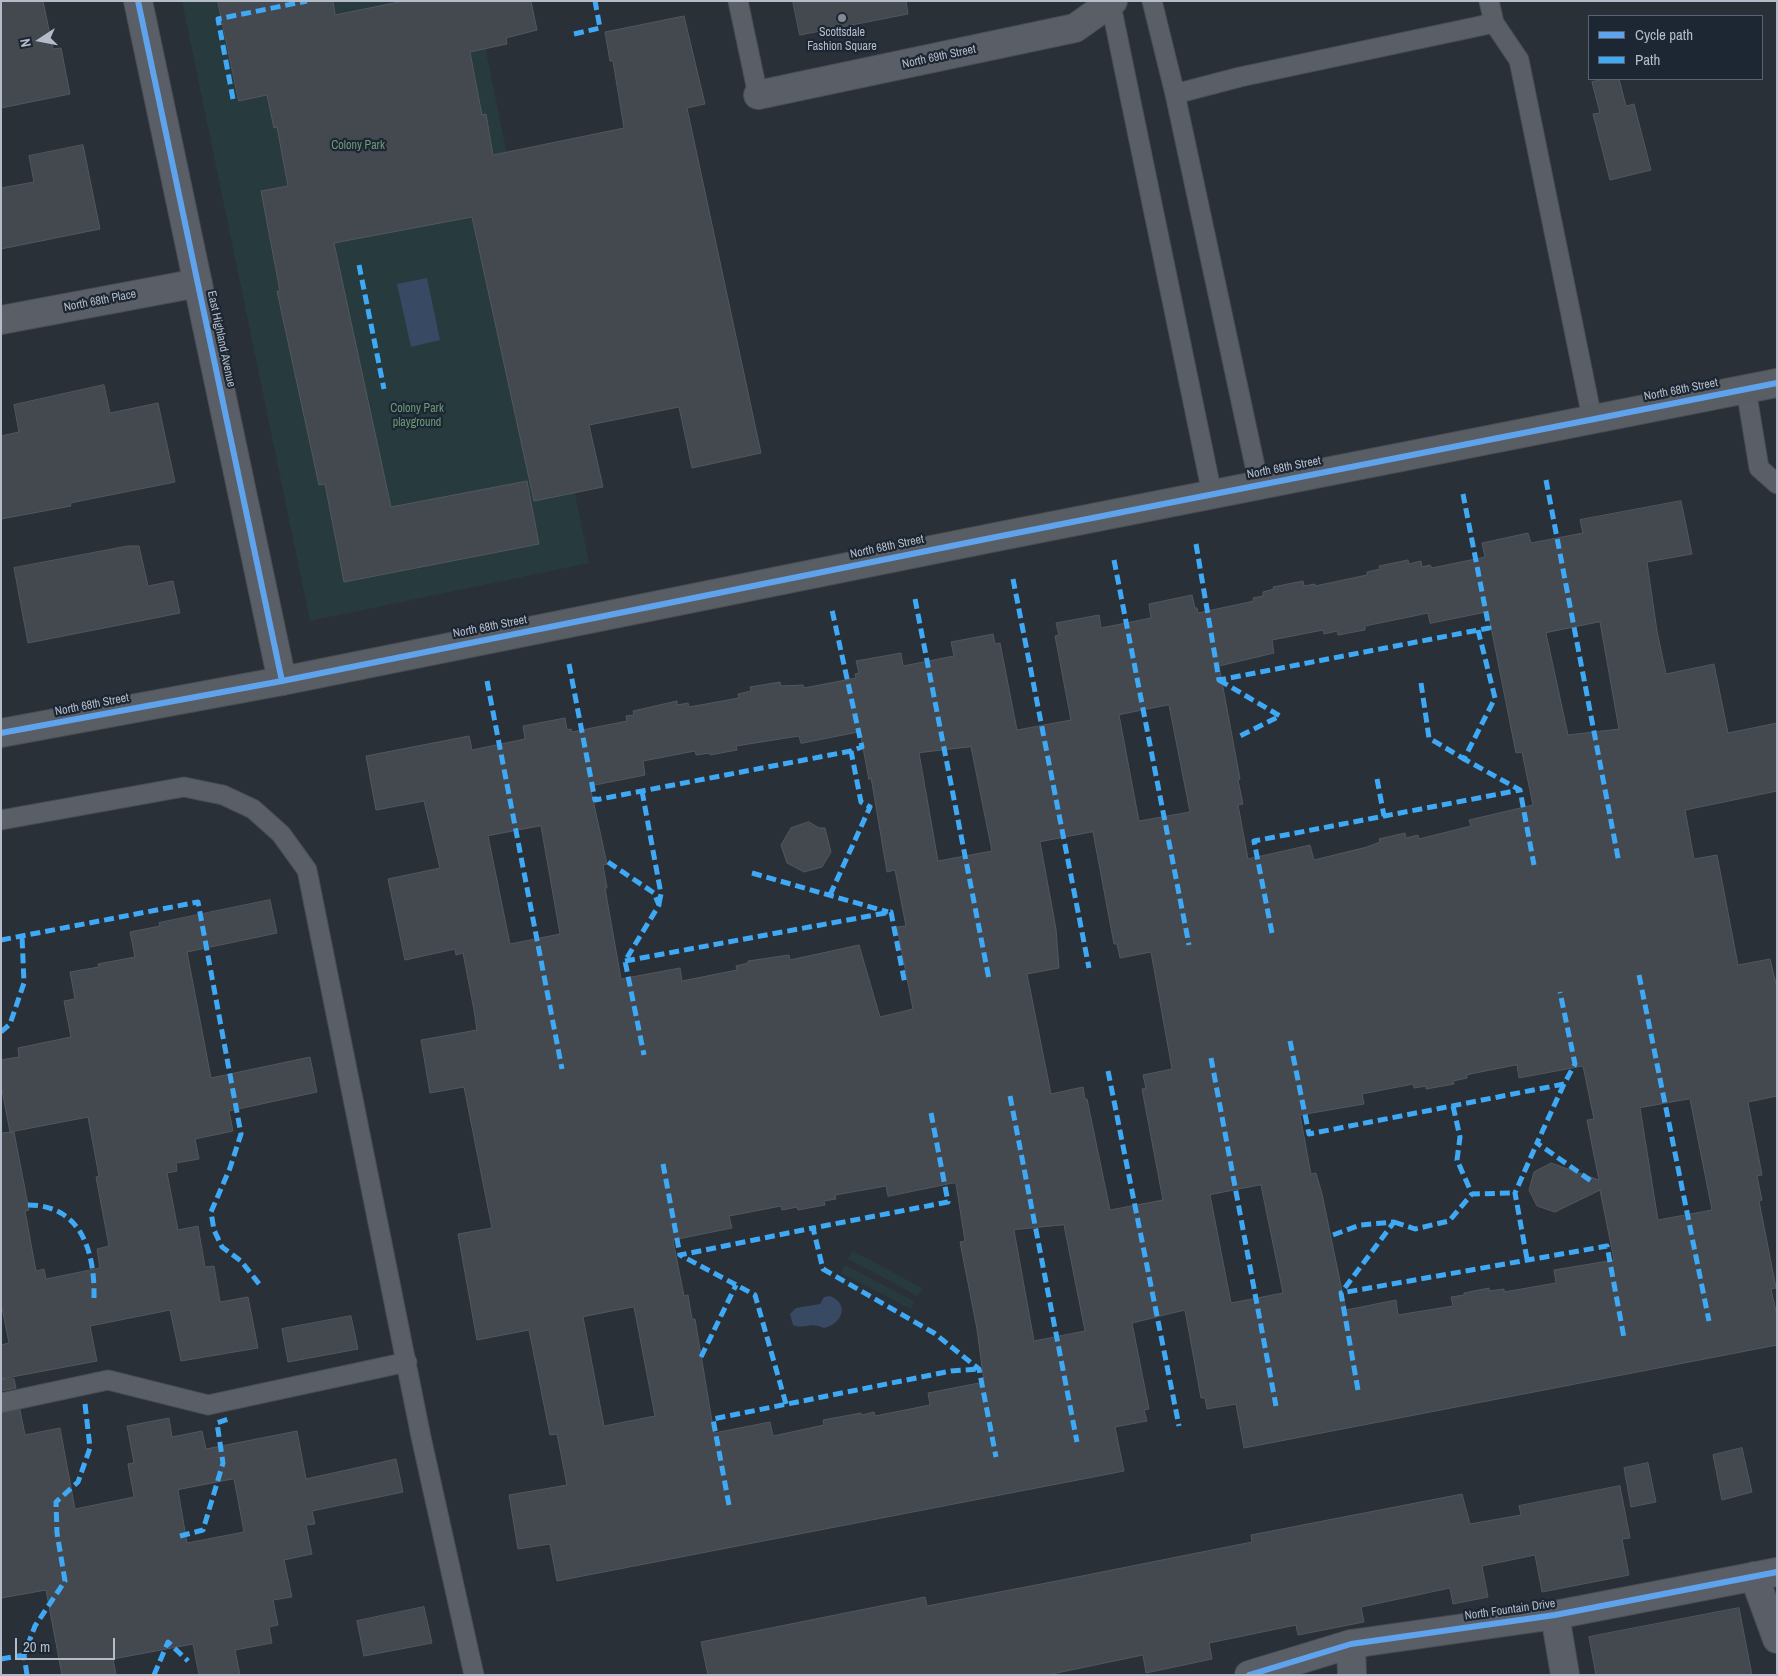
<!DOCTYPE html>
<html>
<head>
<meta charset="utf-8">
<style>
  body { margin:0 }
  #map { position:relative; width:1778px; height:1676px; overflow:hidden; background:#2a3038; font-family:"Archivo Narrow",sans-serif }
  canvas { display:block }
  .frame { position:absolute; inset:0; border:2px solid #b4bcc9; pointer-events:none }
  .legend { position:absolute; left:1588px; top:15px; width:175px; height:65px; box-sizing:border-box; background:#1d2633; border:1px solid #59626f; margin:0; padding:6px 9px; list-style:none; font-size:15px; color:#b4bcc9 }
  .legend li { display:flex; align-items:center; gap:10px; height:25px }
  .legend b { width:25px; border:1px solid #59626f }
  .north { position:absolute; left:15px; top:15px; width:50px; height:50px; -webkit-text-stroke:4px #1d2633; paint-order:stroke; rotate:259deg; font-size:14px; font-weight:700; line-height:20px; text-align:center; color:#b4bcc9 }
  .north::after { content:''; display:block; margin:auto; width:18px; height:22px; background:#b4bcc9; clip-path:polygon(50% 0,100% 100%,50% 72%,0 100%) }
  .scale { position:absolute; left:15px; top:1638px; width:100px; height:22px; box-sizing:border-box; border:2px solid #b4bcc9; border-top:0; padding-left:6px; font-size:15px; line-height:18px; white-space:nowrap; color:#b4bcc9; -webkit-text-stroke:4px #1d2633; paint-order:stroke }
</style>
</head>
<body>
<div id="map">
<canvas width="1778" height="1676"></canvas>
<div class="frame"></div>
<ul class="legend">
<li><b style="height:6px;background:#60a3ed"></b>Cycle path</li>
<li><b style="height:6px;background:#3fa9f5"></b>Path</li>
</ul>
<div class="north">N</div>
<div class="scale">20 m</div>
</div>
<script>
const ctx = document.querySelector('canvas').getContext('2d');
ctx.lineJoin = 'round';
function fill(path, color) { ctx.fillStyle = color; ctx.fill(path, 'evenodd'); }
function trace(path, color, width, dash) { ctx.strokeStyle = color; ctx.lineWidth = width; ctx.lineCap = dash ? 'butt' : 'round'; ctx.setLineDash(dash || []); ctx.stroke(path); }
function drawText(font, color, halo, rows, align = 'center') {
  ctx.font = font + ' "Archivo Narrow",sans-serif'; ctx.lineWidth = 4.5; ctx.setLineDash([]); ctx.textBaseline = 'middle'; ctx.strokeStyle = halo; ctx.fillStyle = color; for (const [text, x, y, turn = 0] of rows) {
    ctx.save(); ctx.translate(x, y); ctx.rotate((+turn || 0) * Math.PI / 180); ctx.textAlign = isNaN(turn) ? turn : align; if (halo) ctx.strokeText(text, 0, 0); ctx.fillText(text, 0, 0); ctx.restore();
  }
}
fill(new Path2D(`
  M182 1H476L589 563 310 621Z
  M853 1251 922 1288 918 1296 848 1259Z
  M845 1265 914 1301 911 1309 841 1273Z`), '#273a3e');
fill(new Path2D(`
  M427 278 440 340 411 347 397 284Z
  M830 1296C850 1304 842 1324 824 1328 809 1321 803 1330 793 1325L790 1314 796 1308 820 1304 824 1297Z`), '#384963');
const building = new Path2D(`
  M1 1H43L53 49 61 48 70 94 1 108Z
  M218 1H333L335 15 404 1H531L537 30 506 38 507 44 470 52 482 115 486 114 493 155 624 128 613 61H610L605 32 684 16 705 104 687 108 761 453 692 468 679 407 589 425 603 487 534 501 472 217 334 243 391 507 527 481 539 544 344 582 325 484 319 485 277 291H280L261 191 288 186 277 127 274 128 267 95 239 101Z
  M793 1H906L908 14 800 35Z
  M1606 79H1619L1626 106 1634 104 1651 170 1610 180 1593 114 1600 113 1592 82Z
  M83 145 100 229 1 249V188L34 182 29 156Z
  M104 385 110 413 158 403 175 482 70 503 71 506 1 519V436L19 432 14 405Z
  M1681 501 1692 554 1647 562 1657 631 1666 674 1714 664 1728 733 1777 723V791L1685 810 1694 859 1717 855 1738 965 1770 959 1777 988V1096L1748 1102 1762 1175 1757 1176 1762 1200 1759 1201 1776 1288 1771 1289 1777 1316V1345L1244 1448 1236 1404 1207 1409 1205 1398H1201L1185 1310 1132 1323 1149 1409 1144 1410 1147 1421 1115 1427 1124 1471 557 1581 550 1544 518 1549 509 1495 567 1485 557 1434 550 1435 529 1330 477 1340 458 1234 492 1228 464 1087 430 1093 421 1040 477 1030 474 1010 463 953 456 955 455 949 405 960 388 879 440 868 424 801 376 810 366 756 469 736 472 750 525 739 523 726 565 718 567 730 571 729 572 732 627 721 626 716 634 715 633 711 677 701V705L688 703 689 707 739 698 738 694 751 691 750 687 780 682 781 686 803 685 804 688 856 678 855 674 859 673 856 661 901 653 903 666 954 656 951 642 993 634 995 644 1000 643 1017 730 1071 720 1055 636 1059 635 1056 623 1099 615 1101 628 1151 618 1149 604 1192 595 1195 608H1197L1198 613 1254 601 1253 598 1263 596V592L1274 589 1273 587 1303 581 1304 586 1315 584V586L1367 575V572L1380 569 1379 566 1408 560 1409 564 1421 561 1422 567 1430 565 1432 568 1485 557 1482 543 1528 533 1531 543 1583 533 1580 520ZM1488 612 1516 753 1522 752 1533 805 1469 820 1471 826 1419 839 1418 835 1406 838 1405 833 1379 839 1380 842 1367 847 1314 860 1310 845 1248 859 1238 805 1243 804 1238 780 1240 779 1219 666 1274 653 1272 640 1323 630 1324 634 1337 631 1338 635 1365 630V626L1428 613 1430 623ZM1600 622 1619 729 1568 735 1546 633ZM1169 705 1190 812 1139 821 1119 715ZM860 732 869 780 871 777 887 872 895 870 906 926 897 927 913 1009 880 1017 859 945 790 960 789 955 748 961V963L736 966 737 970 682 981 680 968 621 979 605 888H607L603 865 607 864 590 786 645 775 643 761 695 751 696 755 710 753V755L737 750 736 746 799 736 801 743ZM971 747 992 851 938 861 919 753ZM541 826 560 934 510 944 488 836ZM1093 832 1114 944H1117L1120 958 1151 952 1172 1069 1143 1075 1146 1088 1142 1089 1163 1200 1110 1210 1087 1099H1085L1083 1087 1051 1094 1027 974 1059 968 1056 929 1040 842ZM1517 1065 1519 1078 1583 1066 1594 1119 1587 1120 1599 1180 1551 1163 1534 1172 1529 1190 1537 1206 1555 1212 1600 1190 1614 1260 1554 1270 1556 1283 1504 1292V1289L1489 1291V1288L1464 1293V1295L1451 1297 1453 1306 1398 1315 1396 1300 1346 1310 1322 1194 1316 1173 1311 1174 1300 1115 1364 1104 1362 1094 1413 1084 1414 1088 1426 1086V1089L1454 1084 1453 1081 1467 1078V1075ZM1690 1099 1712 1210 1658 1220 1640 1108ZM954 1183 956 1184 965 1241 960 1242 977 1329 984 1382 928 1393 930 1405 875 1416 874 1412 862 1415 861 1413 823 1420 824 1425 773 1436 770 1422 714 1433 695 1319H692L688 1295 684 1296 673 1240 732 1228 729 1216 781 1206 782 1210 797 1207 798 1210 825 1205 824 1201 836 1199 835 1195 886 1186 888 1196ZM1261 1185 1283 1293 1231 1303 1210 1195ZM1064 1225 1085 1331 1034 1341 1014 1230ZM634 1307 655 1416 604 1426 583 1317Z
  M128 546H139L148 586 173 581 180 613 28 643 14 568Z
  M809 822 819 828H825L831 852 822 867 804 872 787 863 781 845 791 828Z
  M270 900 277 933 187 952 211 1078 310 1057 317 1092 229 1111 233 1131 195 1139 199 1159 176 1163 177 1171 167 1173 178 1230 198 1226 205 1267 214 1266 220 1302 248 1297 258 1348 181 1361 170 1310 90 1326 97 1361 1 1379V1345L9 1343 1 1303V1133L14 1132 29 1210 25 1211 36 1271 44 1269 46 1279 100 1268 97 1249 109 1246 96 1177 99 1176 88 1117 10 1132 1 1085V1060L19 1057 18 1048 71 1037 64 1001 75 999 70 972 99 967 98 964 135 957 130 932 160 926 159 923Z
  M351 1316 358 1349 288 1362 282 1329Z
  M14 1379 16 1388 1 1391V1380Z
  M20 1410 25 1435 60 1428 75 1509 134 1497 128 1464 134 1463 127 1426 169 1418 172 1437 202 1431 206 1449 297 1431 306 1479 396 1459 403 1492 312 1511 315 1524 306 1525 312 1554 284 1560 292 1597 273 1600 278 1625 269 1627 272 1643 235 1650 240 1675H199L193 1644 113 1659 116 1675H62L46 1590 1 1598V1414ZM234 1479 244 1532 187 1543 178 1490Z
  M1742 1448 1752 1492 1722 1500 1713 1455Z
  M1648 1463 1656 1502 1631 1507 1624 1468Z
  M1620 1486 1630 1538 1622 1539 1629 1575 1542 1592 1535 1555 1482 1566 1488 1597 1453 1604 1450 1588 1361 1607 1364 1622 1298 1635 1296 1625 1209 1643 1212 1659 1146 1673 1143 1655 1047 1675H708L701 1642 925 1597 927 1606 1067 1579 1252 1542 1251 1535 1462 1494 1470 1524 1521 1515 1519 1506Z
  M424 1607 432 1643 364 1656 357 1621Z
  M1739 1608 1752 1675H1596L1589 1637Z`);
fill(building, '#444950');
trace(building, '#52575f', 1);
const lane = new Path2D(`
  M738 1 758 95
  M1152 1 1175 94 1259 485
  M1489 1 1494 23
  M1111 5 1212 494
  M1175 94 1240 77 1494 23 1519 60 1592 418
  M1746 389 1759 468 1777 484
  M1 820 184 787 223 795 253 809 281 834 307 870 421 1437 474 1675
  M1 1403 108 1380 208 1405 407 1362`);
const street = new Path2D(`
  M138 1 282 681
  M758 95 1075 28 1113 1
  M1 320 198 283
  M1754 1576 1777 1639
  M1555 1615 1565 1675
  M1351 1644 1352 1675
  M1249 1675 1351 1644 1555 1615 1777 1572`);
const secondary = new Path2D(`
  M1 733 282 681 991 538 1777 383`);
trace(lane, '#484c53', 21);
trace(street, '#484c53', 30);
trace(secondary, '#484c53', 30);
trace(lane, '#5a5e66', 19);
trace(street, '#5a5e66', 28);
trace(secondary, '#595d64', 28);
trace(new Path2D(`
  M574 34 600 28 595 1
  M233 99 218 19 307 1
  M359 265 384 389
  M1546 480 1619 863
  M1196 544 1219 680 1489 628 1463 494
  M1114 560 1189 945
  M1013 579 1089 968
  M915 599 989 979
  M1478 630 1495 698 1464 759 1520 790 1534 865
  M569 664 595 800 851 751
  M1219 680 1280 716 1236 738
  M487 681 562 1069
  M1421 683 1429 738 1464 759
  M1377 779 1384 816
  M642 791 661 894 659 904
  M608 862 654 893 659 905 625 961 644 1055
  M752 873 888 912
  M830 895 870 807 861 802 851 751 862 747 832 610
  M1272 933 1254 841 1520 790
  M1 940 198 902 241 1134 230 1168 211 1212 214 1230 222 1247 241 1261 260 1285
  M625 961 891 912 905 984
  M1639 975 1709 1321
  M1 1032 10 1024 24 983 22 936
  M1290 1041 1309 1134 1564 1084 1575 1064 1560 992
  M1211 1058 1276 1406
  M1108 1071 1179 1426
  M1564 1084 1537 1143 1594 1183
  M1010 1096 1077 1442
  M1453 1106 1460 1137 1457 1160 1472 1194 1515 1193
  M931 1113 948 1202 813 1228 823 1269 934 1333 979 1369 996 1457
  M663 1164 680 1255
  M28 1205C82 1205 95 1253 94 1298
  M1394 1222 1415 1229 1449 1221 1472 1194
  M1333 1235 1360 1225 1394 1222 1341 1293
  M1527 1259 1515 1193 1537 1143
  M701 1357 736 1285
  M1358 1390 1341 1293 1607 1246 1624 1338
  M786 1404 755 1295 680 1255 813 1228
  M729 1505 713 1419 951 1371 979 1369
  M180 1536 203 1530 223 1463 217 1423 231 1418
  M1 1659 24 1655
  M27 1675 24 1655 35 1626 65 1581 57 1533 56 1502 78 1482 90 1448 85 1404
  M154 1675 168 1642 188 1661`), '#3fa9f5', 5, [10, 5]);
trace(new Path2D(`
  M138 1 282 681
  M1 733 282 681 991 538 1777 383
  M1249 1675 1351 1644 1555 1615 1777 1572`), '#60a3ed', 6);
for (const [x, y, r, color] of [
  [842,18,5,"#848b96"]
]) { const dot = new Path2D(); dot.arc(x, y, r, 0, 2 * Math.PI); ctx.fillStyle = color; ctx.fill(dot); trace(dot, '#1d2633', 2); }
drawText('12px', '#b4bcc9', '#1d2633', [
  ["Scottsdale",842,33],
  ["Fashion Square",842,47]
]);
drawText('12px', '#b4bcc9', '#1d2633', [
  ["North 69th Street",939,57,-12],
  ["North 68th Place",100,301,-11],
  ["East Highland Avenue",221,339,78],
  ["North 68th Street",1681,390,-11],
  ["North 68th Street",1284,468,-11],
  ["North 68th Street",887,547,-12],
  ["North 68th Street",490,627,-11],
  ["North 68th Street",92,705,-11],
  ["North Fountain Drive",1510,1610,-8]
]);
drawText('12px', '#6b9a76', '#1d2633', [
  ["Colony Park",358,146],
  ["Colony Park",417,409],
  ["playground",417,423]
]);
</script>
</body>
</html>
